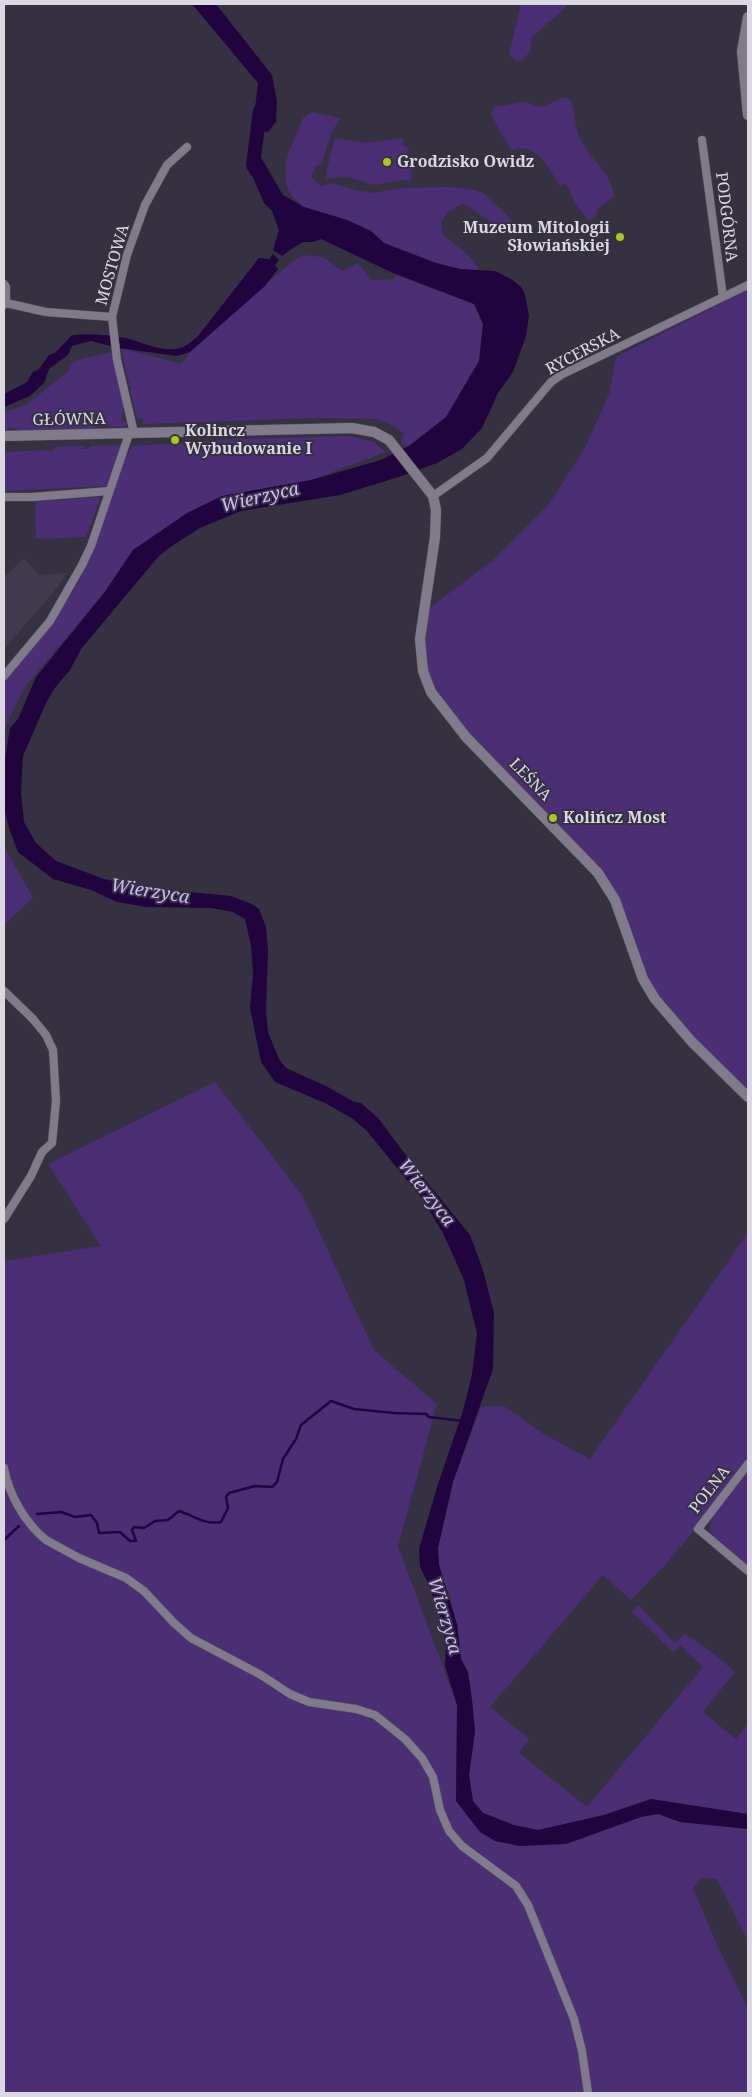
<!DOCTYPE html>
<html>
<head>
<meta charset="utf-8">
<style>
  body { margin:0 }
  #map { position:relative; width:752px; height:2097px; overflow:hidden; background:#363140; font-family:"Noto Serif",serif }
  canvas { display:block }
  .frame { position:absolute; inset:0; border:5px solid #dbd8e1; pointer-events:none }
</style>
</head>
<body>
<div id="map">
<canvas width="752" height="2097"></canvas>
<div class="frame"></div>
</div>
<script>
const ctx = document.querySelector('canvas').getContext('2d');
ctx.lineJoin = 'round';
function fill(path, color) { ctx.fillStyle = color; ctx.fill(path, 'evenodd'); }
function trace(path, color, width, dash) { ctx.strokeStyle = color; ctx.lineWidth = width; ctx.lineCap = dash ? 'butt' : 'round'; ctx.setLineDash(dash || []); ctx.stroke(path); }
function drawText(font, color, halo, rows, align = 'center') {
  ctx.font = font + ' "Noto Serif",serif'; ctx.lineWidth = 4; ctx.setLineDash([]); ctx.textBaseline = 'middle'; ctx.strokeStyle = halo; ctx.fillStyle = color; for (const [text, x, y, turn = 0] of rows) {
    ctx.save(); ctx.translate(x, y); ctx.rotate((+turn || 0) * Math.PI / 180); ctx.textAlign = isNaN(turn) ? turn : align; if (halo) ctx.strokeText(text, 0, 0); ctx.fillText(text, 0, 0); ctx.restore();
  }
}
fill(new Path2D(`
  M24 558 39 575 67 573 53 593 4 649V577Z`), '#423b4f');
fill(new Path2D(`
  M521 4H567L565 8 532 37 530 51 523 60 515 61 509 54Z
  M562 98H567L571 101C576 113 574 127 580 139 589 158 613 175 614 196L597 210 596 216 588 221 573 199 566 183 560 186C549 168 536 141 512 150L504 139 491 114 494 107 523 102 542 107Z
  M312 112 340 118 331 134 322 163 316 166 311 177 321 186 333 183 355 190 374 193 401 188 450 187 474 190 483 193 502 210 516 226 517 233 514 235C495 227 481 213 463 204 450 208 435 220 444 235 446 238 451 241 453 243 463 251 475 259 479 271L460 269 436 263 384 243 371 231 347 220 304 207 290 194 286 183 285 168 288 154 303 118Z
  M335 138 365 143 403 138 404 146 409 148 406 160 412 162 411 181 401 180 374 185 348 177 326 178 327 169Z
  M302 255 323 257 342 271 358 263 372 280 394 279 397 275 474 304 483 324 479 361 446 417 409 446H405L401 442 405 434 392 425 376 419 318 418 143 424V419H137L121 348 181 364 190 352 275 276Z
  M748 290V1092L701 1046 664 1005 647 977 605 876 453 715C443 701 429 686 425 668 421 650 426 628 428 609L492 561 549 504 586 446 609 394 616 357Z
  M112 352 124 402 121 421 128 423 123 427 96 426 89 431 27 432 8 427 9 430H4V412L26 405 69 371 73 361Z
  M349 436 374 442 386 452 311 480 222 496 133 550 107 589 25 687 7 723 4 736V682L40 638 76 587 88 560 107 496 132 446 237 439Z
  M122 445 106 486 4 491V452L54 450 55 447 83 446V448L80 449H89L90 446Z
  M98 497 100 499 86 537 36 539 35 502Z
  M4 846 33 898 4 925Z
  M215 1082 302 1195 374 1350 437 1404 398 1546 457 1705 456 1801 543 1844H566L641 1817 658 1814 680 1822 748 1829V1941L717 1879 702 1878 693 1888 719 1949 748 2009V2093H4V1261L101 1246 48 1164Z
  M748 1233V1460L694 1531 664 1566 631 1600 603 1575 490 1707 529 1739 519 1753 587 1807 703 1667 680 1645 673 1652 632 1612 638 1605 675 1643 685 1634 714 1654 735 1672 703 1712 736 1739 748 1723V1814L651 1799 604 1815 538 1830 514 1825 483 1813 473 1801 469 1775 475 1731 472 1700 468 1672 461 1659 450 1595 442 1578 439 1565 438 1548 453 1482 481 1407 504 1406 542 1433 590 1459Z
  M748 1469V1568L715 1540 710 1530 711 1517Z`), '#4c2e75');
fill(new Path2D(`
  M192 4H216L272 75 277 101 276 122 268 132 259 131 253 126 258 83Z
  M249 156 262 159 283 195 304 207 347 220 371 231 384 243 436 263 460 269 495 271 511 279 521 287 525 294 529 316 526 336 513 372 498 393 482 428 462 449 437 463 402 476 340 495 241 511 200 528 169 548 158 557 81 649 70 670 54 689 46 703 23 756 21 792 24 822 36 843 56 861 104 879 141 887 231 896 252 904 259 909 266 927 268 950 266 1011 268 1032 279 1059 286 1068 328 1087 354 1102 361 1103 378 1118 421 1175 470 1235 483 1270 494 1313 493 1369 453 1482 438 1548 439 1565 457 1624 461 1659 468 1672 472 1700 475 1731 469 1775 473 1801 483 1813 514 1825 538 1830 604 1815 651 1799 748 1814V1829L680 1822 658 1814 641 1817 566 1844 520 1846 495 1841 480 1832 456 1801 457 1705 445 1666 446 1644 440 1617 429 1585 420 1567 419 1549 437 1487 463 1411 472 1374 477 1334 464 1280 444 1235 423 1200 367 1131 353 1119 325 1103 275 1082 261 1062 250 1008 253 973 251 946 245 919 233 912 211 908 147 907 117 902 91 890 53 879 18 852 9 828 4 808V765L10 728 18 719 36 677 104 593 133 550 187 513 222 496 311 480 381 460 409 446 446 417 479 361 483 324 474 304 393 273 321 239 313 242H303L296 246 282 256 273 250 279 230 272 211 264 203 248 166Z
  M273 254 279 260 275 265 278 269 265 286 190 352 177 356 118 348 91 341 72 346 68 355 49 369 44 383 30 396 4 407V394L27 382 33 372 39 369 49 355 56 352 72 335C89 333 108 335 126 338 141 342 159 351 175 349 185 348 191 342 198 336L259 258 269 259Z`), '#21043e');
trace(new Path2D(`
  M37 1514 61 1512 75 1517 91 1515 97 1523 99 1533 120 1532 130 1541H136L132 1530 134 1527 144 1528 155 1521 168 1520 179 1511C194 1516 205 1525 221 1522L228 1508 226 1497 229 1493 255 1486 272 1487 277 1482 283 1459 296 1439 301 1425 331 1401 354 1409 394 1413 426 1414 429 1417 463 1421
  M4 1540 19 1526`), '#21043e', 2.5);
trace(new Path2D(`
  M258 173 253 165 260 111`), '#21043e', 14);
const minor = new Path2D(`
  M702 140 723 297
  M4 284 6 287V303L4 305
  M6 303 46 312 112 317
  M134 433 117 360 112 317 127 255 145 205 167 165 187 147
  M433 496 487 458 551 382 561 375 748 285
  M4 497H33L109 491
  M4 676 50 621 82 565 91 546 129 434
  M4 991 33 1019 46 1035 53 1050 56 1101 52 1143 42 1152 31 1176 4 1219
  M748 1464 698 1529 748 1571
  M4 1468C9 1495 25 1523 46 1540L79 1558 126 1578 144 1591 174 1623 191 1638 261 1675 290 1694 309 1702 356 1709 375 1715 405 1739 422 1758 433 1777 440 1810 449 1831 462 1846 516 1886 528 1905 574 2019 582 2051 588 2093`);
const tertiary = new Path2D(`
  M748 17 742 51 748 115
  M4 436 352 428 374 432 389 440 433 496 436 510 435 537 420 639 423 671 431 692 466 737 598 873 615 900 643 979 655 999 692 1042 748 1097`);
trace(minor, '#534e5a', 9);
trace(tertiary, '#534e5a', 11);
trace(minor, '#807a8b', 8);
trace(tertiary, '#807a8b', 10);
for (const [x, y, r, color] of [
  [387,162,5,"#a8c71c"],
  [620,237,5,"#a8c71c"],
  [175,440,5,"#a8c71c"],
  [553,818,5,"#a8c71c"]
]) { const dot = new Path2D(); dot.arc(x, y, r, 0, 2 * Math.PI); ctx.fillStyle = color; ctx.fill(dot); trace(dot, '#363140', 2); }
drawText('bold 16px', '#dbd8e1', '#363140', [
  ["Grodzisko Owidz",397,162],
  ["Muzeum Mitologii",610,228,"right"],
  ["Słowiańskiej",610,246,"right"],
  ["Kolincz",185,431],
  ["Wybudowanie I",185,449],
  ["Kolińcz Most",563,818]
], 'left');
drawText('16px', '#dbd8e1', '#363140', [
  ["PODGÓRNA",726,217,83],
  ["MOSTOWA",113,265,-74],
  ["RYCERSKA",583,352,-28],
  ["GŁÓWNA",69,420,-1],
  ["LEŚNA",530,780,46],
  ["POLNA",710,1490,-52]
]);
drawText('italic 18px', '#d0b8fa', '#363140', [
  ["Wierzyca",260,498,-13],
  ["Wierzyca",150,892,9],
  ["Wierzyca",426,1193,52],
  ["Wierzyca",444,1616,74]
]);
</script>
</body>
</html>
